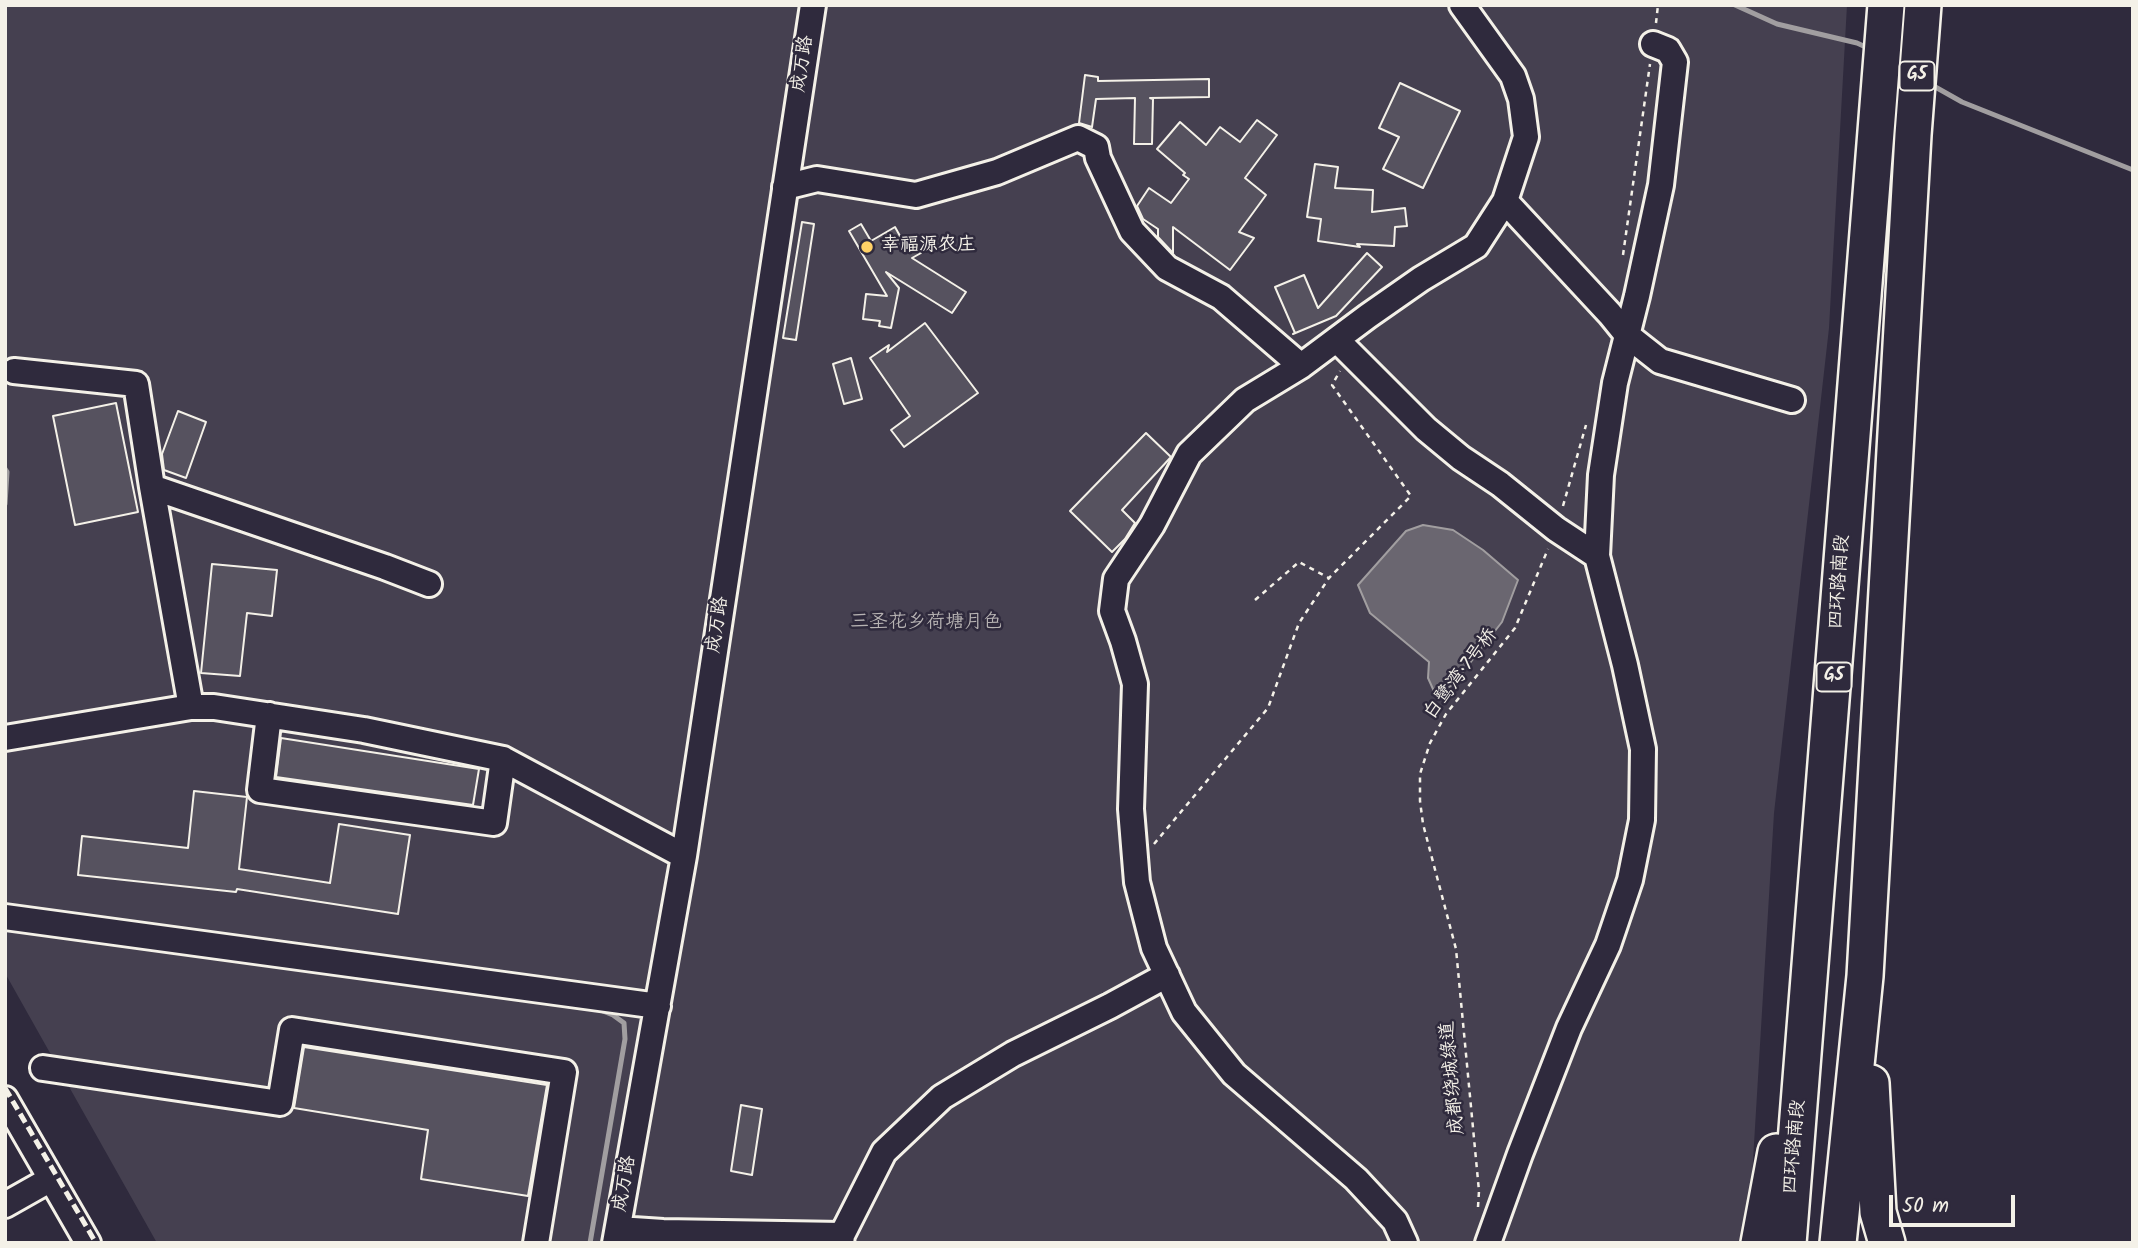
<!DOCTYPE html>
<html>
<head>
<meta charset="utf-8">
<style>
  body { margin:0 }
  #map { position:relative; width:2138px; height:1248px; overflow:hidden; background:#2f2a3d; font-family:Kalam,sans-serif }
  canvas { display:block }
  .frame { position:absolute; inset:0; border:7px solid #f4f1e8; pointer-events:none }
  .scale { position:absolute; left:1889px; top:1195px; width:126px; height:32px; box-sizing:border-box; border:4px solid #f4f1e8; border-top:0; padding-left:9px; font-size:21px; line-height:24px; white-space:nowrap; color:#f4f1e8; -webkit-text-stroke:5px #2f2a3d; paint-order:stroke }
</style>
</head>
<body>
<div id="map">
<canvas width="2138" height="1248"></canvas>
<div class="frame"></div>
<div class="scale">50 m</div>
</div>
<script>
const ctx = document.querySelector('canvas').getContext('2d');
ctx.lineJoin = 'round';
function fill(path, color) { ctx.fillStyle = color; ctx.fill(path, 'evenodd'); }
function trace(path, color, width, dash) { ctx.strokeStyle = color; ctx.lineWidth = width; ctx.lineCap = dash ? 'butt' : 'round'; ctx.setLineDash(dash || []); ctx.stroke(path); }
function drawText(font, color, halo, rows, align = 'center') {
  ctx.font = font + ' Kalam,"LXGW WenKai TC",sans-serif'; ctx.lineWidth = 5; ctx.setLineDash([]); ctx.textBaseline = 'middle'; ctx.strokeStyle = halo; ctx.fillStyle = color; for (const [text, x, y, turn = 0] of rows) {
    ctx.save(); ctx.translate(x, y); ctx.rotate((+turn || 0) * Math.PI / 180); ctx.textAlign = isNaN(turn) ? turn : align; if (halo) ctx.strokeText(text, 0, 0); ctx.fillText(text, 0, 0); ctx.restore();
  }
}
fill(new Path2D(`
  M5 5H1847L1829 328 1774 813 1748 1243H157L5 973Z`), '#454050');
const water = new Path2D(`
  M1423 525 1453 530 1483 550 1518 580 1502 622 1463 672 1438 700 1428 678 1429 662 1370 613 1358 585 1406 531Z`);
fill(water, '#6a6670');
trace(water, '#a19ea0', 2);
trace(new Path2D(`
  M1735 5 1777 24 1857 43 1870 49
  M1930 84 1962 102 2133 170
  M5 469 7 472 5 504
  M590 1243 625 1039 624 1023 613 1015 598 1009`), '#a19ea0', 5);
const building = new Path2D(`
  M1085 75 1098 77V81L1209 79V97L1150 98 1153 99 1152 144H1134L1135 98 1096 99 1092 127 1079 123Z
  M1400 83 1460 111 1423 188 1383 169 1399 137 1379 128Z
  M1257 120 1277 135 1245 178 1266 195 1239 232 1254 238 1230 270 1173 227V253L1158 237V229L1143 219 1137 206 1149 188 1171 203 1189 179 1183 175 1185 173 1157 149 1180 122 1206 145 1220 127 1240 142Z
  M1315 164 1338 167 1335 188 1373 190 1372 212 1405 208 1407 226 1395 227 1394 246 1357 244 1360 247 1318 241 1321 219 1307 217Z
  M802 222 814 224 796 340 783 338Z
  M861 224 871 241 895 227 905 245 914 240 921 253 912 258 966 292 952 313 886 272 899 288 891 328 879 326 880 321 863 319 866 294 887 296 849 231Z
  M1367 253 1382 267 1336 316 1293 334 1295 333 1275 287 1304 275 1318 308Z
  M925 323 978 393 904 447 891 430 910 416 870 358 889 345 887 352Z
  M851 358 862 399 844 404 833 364Z
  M116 403 138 512 75 525 53 416Z
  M178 411 206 422 186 478 164 470 162 454Z
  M1146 433 1171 457 1122 510 1135 523 1125 539 1112 552 1070 511Z
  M212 564 277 570 272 616 247 613 240 676 201 673Z
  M281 738 479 769 473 805 276 777Z
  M194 791 247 797 239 869 330 883 339 824 410 835 398 914 237 889 236 892 78 875 82 836 188 848Z
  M304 1047 547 1085 528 1196 421 1179 428 1130 294 1108Z
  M741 1105 762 1109 752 1175 731 1171Z`);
fill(building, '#56525f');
trace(building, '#f4f1e8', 2);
const minor = new Path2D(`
  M785 187 817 179 916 195 997 172 1078 138 1096 147 1098 158 1132 231 1167 268 1221 297 1301 366
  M1505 201 1610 314 1627 335 1660 361 1792 400
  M1337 340 1426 429 1461 458 1500 484 1556 529 1597 556
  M14 371 136 384 152 487 191 707
  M152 487 385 567 429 584
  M269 715 260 790 494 823 503 759
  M5 738 191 707H214L364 730 503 759 684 856
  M5 917 658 1006
  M43 1068 280 1103 292 1030 564 1072 536 1243
  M5 1099 88 1243
  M5 1205 51 1179
  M618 1229 663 1232 842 1235
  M615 1243 684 856 813 5
  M841 1243 842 1235 884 1152 942 1097 1013 1054 1110 1006 1167 975
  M1405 1243 1395 1221 1356 1179 1234 1074 1184 1012 1154 948 1137 882 1131 809 1135 684 1123 641 1112 611 1116 579 1152 525 1189 454 1245 400 1301 366 1368 316 1421 279 1476 246 1505 201 1526 137 1521 99 1513 76 1462 5
  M1488 1243 1520 1154 1569 1028 1608 945 1630 880 1642 820 1643 749 1625 665 1597 556 1601 475 1615 383 1637 296 1661 185 1675 62 1668 50 1653 44`);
const highway = new Path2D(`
  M1871 1083 1878 1212 1887 1243
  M1759 1243 1776 1152
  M1788 1243 1886 5
  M1838 1243 1865 976 1913 135 1923 5`);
trace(minor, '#f4f1e8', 30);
trace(highway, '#f4f1e8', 40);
trace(new Path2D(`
  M1656 23 1658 5
  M1623 255 1650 64
  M1563 506 1586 425
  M1255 600 1299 562 1329 578 1411 496 1332 385 1340 371
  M1154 844 1268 708 1299 623 1329 578
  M1478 1207 1479 1191 1456 949 1423 824 1420 801V774L1430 743 1446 714 1515 628 1548 549`), '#f4f1e8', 2.5, [5, 5]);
trace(minor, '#2f2a3d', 24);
trace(highway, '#2f2a3d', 35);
trace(new Path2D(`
  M5 1088 96 1243`), '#f4f1e8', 5, [10, 5]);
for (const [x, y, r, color] of [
  [867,247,7,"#ffd166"]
]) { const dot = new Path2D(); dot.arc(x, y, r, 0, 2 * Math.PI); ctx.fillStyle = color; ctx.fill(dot); trace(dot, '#2f2a3d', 2.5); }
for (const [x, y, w] of [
  [1917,76,35],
  [1834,677,35]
]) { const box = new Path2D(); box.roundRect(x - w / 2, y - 14.5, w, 29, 5); ctx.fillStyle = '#2f2a3d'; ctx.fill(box); trace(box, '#f4f1e8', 2); }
drawText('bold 18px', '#f4f1e8', null, [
  ["G5",1917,76],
  ["G5",1834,677]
]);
drawText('19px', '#f4f1e8', '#2f2a3d', [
  ["成万路",804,64,-81],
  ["四环路南段",1841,582,-86],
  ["成万路",719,625,-81],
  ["白鹭湾·7号桥",1462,675,-53],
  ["成都绕城绿道",1454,1078,-95],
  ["四环路南段",1796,1147,-85],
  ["成万路",626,1184,-80]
]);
drawText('19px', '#f4f1e8', '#2f2a3d', [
  ["幸福源农庄",881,247]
], 'left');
drawText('19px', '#b7b3b3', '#2f2a3d', [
  ["三圣花乡荷塘月色",926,624]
]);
</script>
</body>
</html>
